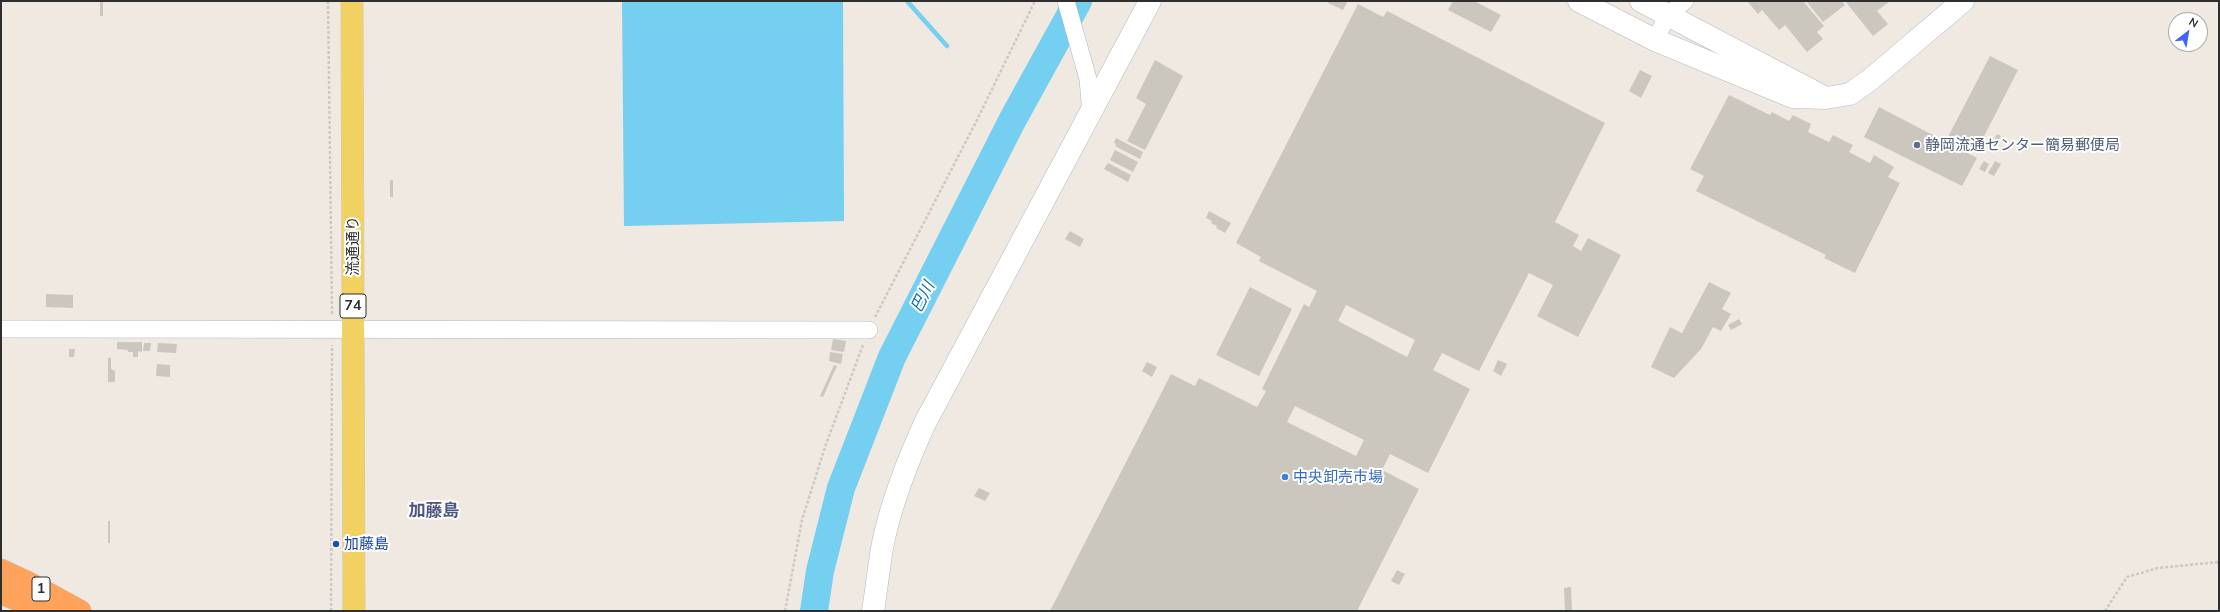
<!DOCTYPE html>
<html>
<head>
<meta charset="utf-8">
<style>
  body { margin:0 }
  #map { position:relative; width:2220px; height:612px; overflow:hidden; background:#efe9e1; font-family:Mulish,sans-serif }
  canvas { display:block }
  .frame { position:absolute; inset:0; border:2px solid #2e2e2e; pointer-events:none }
  .north { position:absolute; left:2168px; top:12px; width:40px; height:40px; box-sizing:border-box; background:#fff; border:1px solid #ababab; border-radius:50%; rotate:31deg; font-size:11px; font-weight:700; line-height:16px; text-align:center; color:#2e2e2e }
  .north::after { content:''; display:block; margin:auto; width:14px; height:18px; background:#4264fb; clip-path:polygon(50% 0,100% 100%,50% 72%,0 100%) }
</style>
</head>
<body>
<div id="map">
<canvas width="2220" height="612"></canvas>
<div class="frame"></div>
<div class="north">N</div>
</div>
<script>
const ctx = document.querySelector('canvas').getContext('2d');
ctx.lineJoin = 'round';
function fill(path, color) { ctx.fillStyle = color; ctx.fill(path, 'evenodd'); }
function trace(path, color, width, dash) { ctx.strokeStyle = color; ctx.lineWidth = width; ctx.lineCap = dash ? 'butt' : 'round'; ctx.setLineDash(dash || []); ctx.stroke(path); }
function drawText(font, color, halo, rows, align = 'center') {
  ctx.font = font + ' Mulish,"Noto Sans JP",sans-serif'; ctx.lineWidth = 4; ctx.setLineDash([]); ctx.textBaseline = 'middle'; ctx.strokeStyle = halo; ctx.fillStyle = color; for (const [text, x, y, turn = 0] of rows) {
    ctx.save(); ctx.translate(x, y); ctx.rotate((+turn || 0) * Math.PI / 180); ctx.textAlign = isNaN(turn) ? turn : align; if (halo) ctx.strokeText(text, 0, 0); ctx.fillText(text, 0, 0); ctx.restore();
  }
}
fill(new Path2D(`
  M622 1H843L844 221 624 226Z`), '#75cff0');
trace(new Path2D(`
  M907 1 947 46`), '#75cff0', 4.5);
trace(new Path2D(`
  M814 611 820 571 841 488 892 357 1013 119 1078 1`), '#75cff0', 28);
fill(new Path2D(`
  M100 1H103V16H100Z
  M1329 1H1348L1343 10 1328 3Z
  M1453 1H1474L1501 15 1491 32 1448 10Z
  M1747 1H1803L1824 26 1817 32 1823 39 1807 52 1785 25 1779 30 1762 10 1758 14Z
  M1806 1H1842L1845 5 1823 22Z
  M1845 1H1890L1877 11 1888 24 1873 36Z
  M1358 4 1383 17 1387 11 1605 123 1555 222 1579 235 1573 246 1581 251 1588 238 1621 255 1578 337 1537 316 1553 285 1529 273 1479 371 1442 353 1433 370 1470 389 1428 473 1390 454 1382 470 1419 489 1357 611H1050L1171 374 1195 386 1199 378 1257 407 1266 391 1262 389 1304 304 1309 307 1317 291 1259 261 1261 257 1236 243ZM1346 305 1415 340 1407 357 1338 321ZM1295 406 1364 440 1356 456 1287 422Z
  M1990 56 2018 70 1976 152 1948 137Z
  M1155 60 1183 76 1145 150 1127 141 1146 104 1136 98Z
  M1640 70 1652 76 1641 98 1629 91Z
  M1729 95 1770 115 1772 112 1789 121 1793 115 1811 124 1808 132 1829 142 1833 135 1853 145 1849 152 1870 163 1874 155 1894 167 1888 177 1900 183 1855 273 1824 258 1826 255 1696 191 1704 176 1690 169Z
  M1879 107 1977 158 1962 186 1864 137Z
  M1997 134 2001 136 1995 146 1992 144Z
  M1116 138 1143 152 1140 159 1115 146 1116 144 1114 143Z
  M1115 150 1138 162 1133 172 1110 160Z
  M1984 161 1989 164 1985 172 1979 169Z
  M1995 161 2001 164 1994 176 1988 173Z
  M1108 163 1131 175 1128 182 1104 169Z
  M390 180H393V197H390Z
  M1209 211 1231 223 1225 233 1216 228 1217 226 1211 223 1212 221 1206 218Z
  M1070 231 1084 239 1080 247 1065 239Z
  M1709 282 1731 293 1722 309 1731 314 1721 331 1713 327 1701 349 1674 378 1651 367 1670 327 1682 333Z
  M1250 287 1292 309 1259 376 1216 355Z
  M46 294 73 295V308L46 307Z
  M1739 319 1742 324 1731 330 1728 325Z
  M833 339 846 341 844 352 831 350Z
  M117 342H142V352L138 351V357H133V352H128V350L117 349Z
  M144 343H151L150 351H143Z
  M158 343 177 344 176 353 157 352Z
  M69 349H75L74 357H69Z
  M830 352 843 354 841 364 829 361Z
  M108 358H111V369L115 371V382H108Z
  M1498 360 1507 364 1501 376 1493 371Z
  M1147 362 1157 367 1152 377 1142 371Z
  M157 364 170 365V377L156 376Z
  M834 365 837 366 823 397 820 396Z
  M979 488 990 493 985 501 974 496Z
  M108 521H110V543H108Z
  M1397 570 1405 574 1399 585 1391 581Z
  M1571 587 1572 611H1565L1564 588Z`), '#cbc7bf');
const street = new Path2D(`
  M1066 1 1088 79 1091 113
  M1655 40 1668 15 1685 1
  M1 329 869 330`);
const secondary = new Path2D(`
  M1579 1 1655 40 1793 97 1826 98 1850 94 1871 79 1963 1
  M1641 1 1820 95
  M873 611C877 587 879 562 884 538 893 499 908 460 925 423L1150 1`);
const primary = new Path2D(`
  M352 1 354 611`);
const highway = new Path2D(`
  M1 570 29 583 80 611
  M1 593 43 611`);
trace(street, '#b4b7c1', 18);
trace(secondary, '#b4b7c1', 23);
trace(primary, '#c9c9c9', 23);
trace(highway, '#c9c9c9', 23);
trace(new Path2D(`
  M328 1 332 314
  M875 317 975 124 1035 1
  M331 611 332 345
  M785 611 802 520 825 447 863 345
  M2105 611 2127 577 2158 568 2219 562`), '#c9c9c9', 2.5, [3, 2]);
trace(street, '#fff', 17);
trace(secondary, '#fff', 22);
trace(primary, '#f2d163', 22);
trace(highway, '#ffa35c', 22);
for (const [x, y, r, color] of [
  [1917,145,4,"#5c6f8a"],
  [1285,477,4,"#3f7fe0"],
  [336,544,4,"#1a4fb4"]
]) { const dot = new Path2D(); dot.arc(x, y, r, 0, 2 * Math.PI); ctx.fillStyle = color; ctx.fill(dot); trace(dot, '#fff', 1.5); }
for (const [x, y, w] of [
  [353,306,26],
  [41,589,18]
]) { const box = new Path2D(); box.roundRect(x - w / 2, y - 12, w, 24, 3); ctx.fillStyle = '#fff'; ctx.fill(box); trace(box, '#2e2e2e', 1); }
drawText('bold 14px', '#2e2e2e', null, [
  ["74",353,306],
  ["1",41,589]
]);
drawText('15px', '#4e5e75', '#fff', [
  ["静岡流通センター簡易郵便局",1925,145]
], 'left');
drawText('15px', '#2e2e2e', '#fff', [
  ["流通通り",353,246,-90]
]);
drawText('15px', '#366cbe', '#fff', [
  ["中央卸売市場",1293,477]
], 'left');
drawText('15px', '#164399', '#fff', [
  ["加藤島",344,544]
], 'left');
drawText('italic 16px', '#0d6fa3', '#fff', [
  ["巴川",923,297,-63]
]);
drawText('bold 17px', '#4d5680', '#fff', [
  ["加藤島",434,511]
]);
</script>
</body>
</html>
